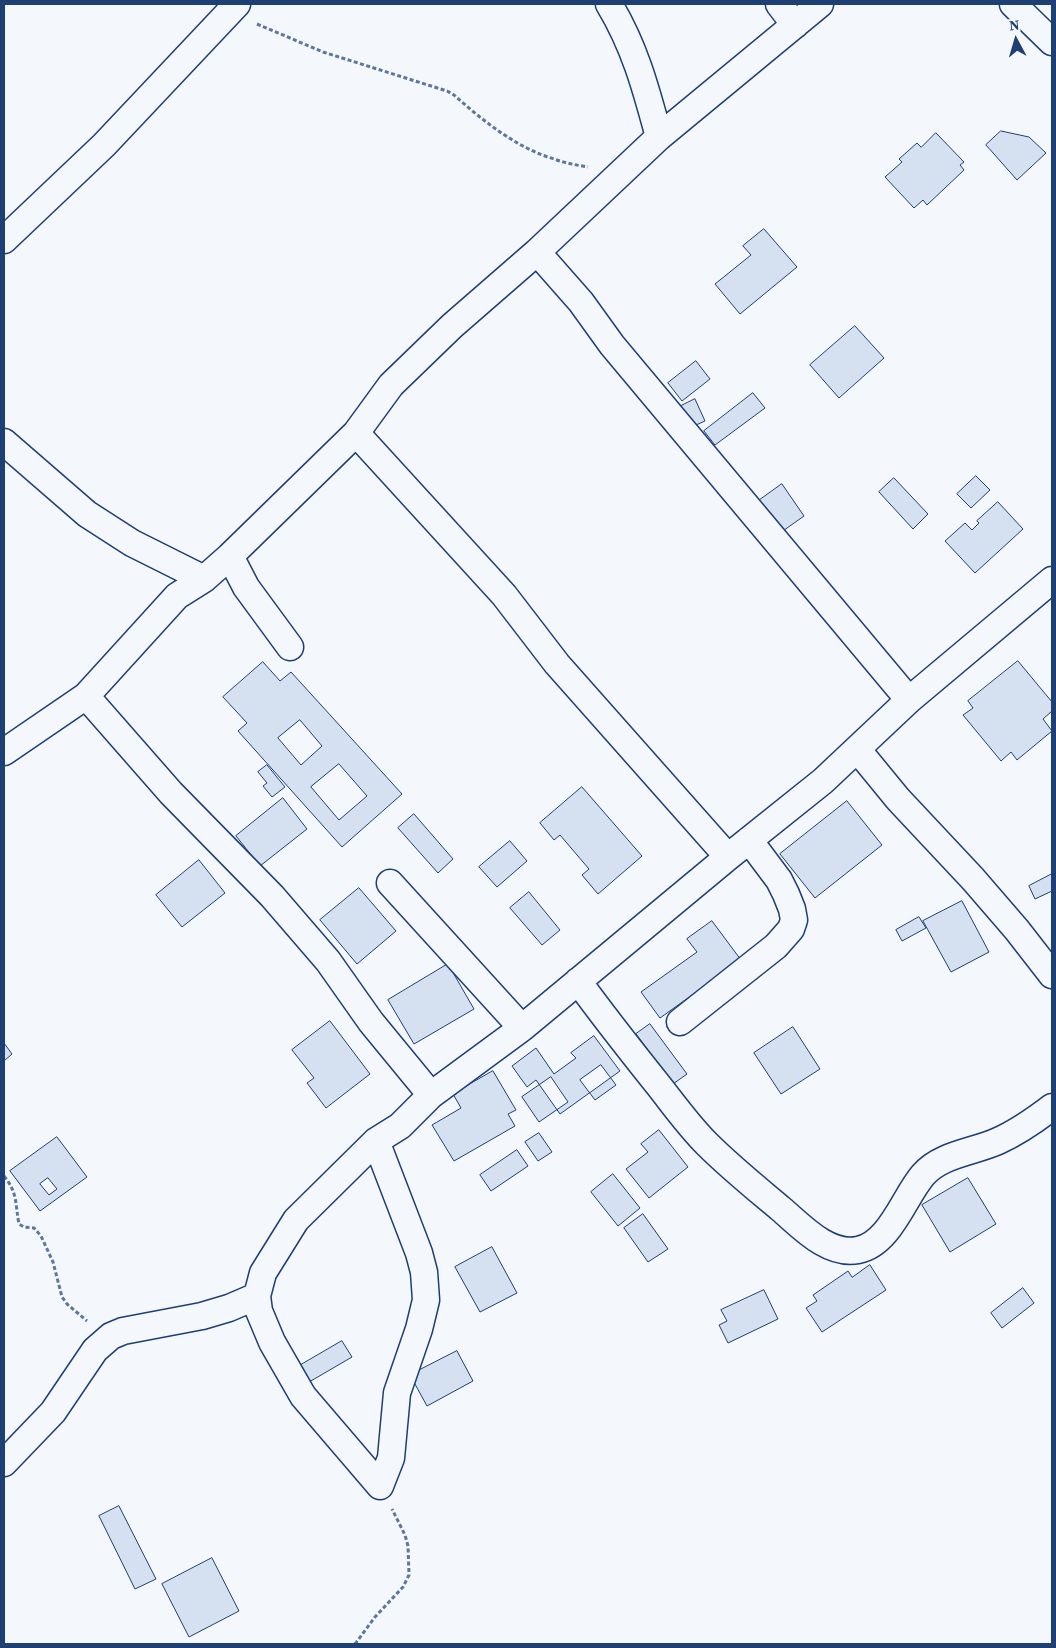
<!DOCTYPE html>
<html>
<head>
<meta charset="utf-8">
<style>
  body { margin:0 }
  #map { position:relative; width:1056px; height:1648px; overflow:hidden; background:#f4f7fb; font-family:"Source Serif 4",serif }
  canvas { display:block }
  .frame { position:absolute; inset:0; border:5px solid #1d3f73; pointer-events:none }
  .north { position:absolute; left:991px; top:15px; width:50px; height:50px; -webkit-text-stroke:4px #f4f7fb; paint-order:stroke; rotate:354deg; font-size:14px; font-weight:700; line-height:20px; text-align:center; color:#1d3f73 }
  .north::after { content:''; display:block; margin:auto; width:18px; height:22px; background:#1d3f73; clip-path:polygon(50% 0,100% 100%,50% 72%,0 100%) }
</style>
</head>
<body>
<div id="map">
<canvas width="1056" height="1648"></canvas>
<div class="frame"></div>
<div class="north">N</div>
</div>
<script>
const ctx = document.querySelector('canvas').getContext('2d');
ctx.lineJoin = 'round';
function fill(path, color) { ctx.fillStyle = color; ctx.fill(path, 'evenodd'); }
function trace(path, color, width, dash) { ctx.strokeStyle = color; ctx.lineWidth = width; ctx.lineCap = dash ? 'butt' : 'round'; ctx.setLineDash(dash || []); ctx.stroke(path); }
const building = new Path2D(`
  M1001 131 1029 137 1046 153 1017 180 986 145Z
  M936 133 964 162 960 165 964 170 927 205 923 200 914 208 885 177 902 162 899 159 917 143 921 147Z
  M764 229 797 267 740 314 715 284 751 255 743 246Z
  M855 326 884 358 839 398 810 365Z
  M696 361 710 379 682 401 668 383Z
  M753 393 765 408 715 445 704 431Z
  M695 399 705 421 687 429 677 408Z
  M976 476 990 490 971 508 957 494Z
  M894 478 928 514 913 529 879 492Z
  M782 484 804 516 780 533 757 502Z
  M998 502 1023 529 975 573 945 541 965 523 972 530 979 523 977 521Z
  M1018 661 1052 702V711L1043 719 1052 731 1017 760 1011 752 1001 761 963 715 973 708 968 701Z
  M263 662 280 681 291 672 402 794 342 847 238 731 247 723 223 697ZM300 720 322 746 301 765 278 738ZM339 764 367 796 339 820 311 787Z
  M267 765 285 787 272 797 263 786 267 783 258 772Z
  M582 787 642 856 598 894 582 875 589 869 560 835 554 840 540 823Z
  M283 798 307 829 260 866 236 836Z
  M847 801 882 845 815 898 780 854Z
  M414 814 453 859 438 873 398 828Z
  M510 841 527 861 497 887 479 867Z
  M199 860 225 893 182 927 156 895Z
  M1052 874V891L1035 899 1029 886Z
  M359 888 396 931 357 964 320 920Z
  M529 892 560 930 542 945 510 908Z
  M962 901 989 952 951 972 923 921Z
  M919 917 926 928 902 941 896 930Z
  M712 921 741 960 660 1018 641 992 697 952 687 939Z
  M448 964 474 1009 414 1044 388 1000Z
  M330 1021 370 1074 326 1108 307 1083 314 1078 292 1050Z
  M650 1024 687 1074 673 1084 636 1034Z
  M793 1027 820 1069 781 1094 754 1053Z
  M594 1036 620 1071 560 1114 536 1080 527 1087 512 1066 536 1048 554 1074 576 1058 571 1053Z
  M4 1043 12 1054 4 1061Z
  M601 1065 616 1085 595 1100 580 1080Z
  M493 1071 516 1110 508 1114 515 1126 454 1161 432 1125 461 1108 453 1094Z
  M551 1077 568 1102 539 1122 522 1097Z
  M659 1130 688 1167 649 1198 626 1169 648 1152 641 1144Z
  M539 1133 552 1152 538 1161 525 1142Z
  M57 1137 87 1177 40 1211 10 1171ZM48 1178 57 1189 49 1195 40 1184Z
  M517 1150 528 1166 491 1191 480 1175Z
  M613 1174 640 1208 618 1226 591 1192Z
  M968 1178 996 1224 950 1252 922 1205Z
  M643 1214 668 1249 648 1262 624 1228Z
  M492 1247 517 1293 480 1312 455 1267Z
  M870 1265 886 1290 822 1332 806 1308 817 1301 813 1295 848 1271 852 1277Z
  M1023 1288 1034 1303 1002 1328 991 1313Z
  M764 1290 778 1319 728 1343 719 1325 727 1321 721 1310Z
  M342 1341 352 1357 304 1385 294 1369Z
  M457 1351 473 1381 427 1406 410 1375Z
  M119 1506 156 1579 135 1589 99 1516Z
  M212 1558 239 1611 189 1637 162 1584Z`);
fill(building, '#d5e0f0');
trace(building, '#1d3f73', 1);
const street = new Path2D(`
  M609 4C635 47 646 89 659 137
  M779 4 795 25
  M1013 4 1052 42
  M4 240 104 145 237 4
  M537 252 581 302 612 345 909 700
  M356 433 504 595 557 664 728 857
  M4 442 87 514 132 543 204 579
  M230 556 246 587 290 647
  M86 696 171 793 272 896 328 961 371 1022 431 1095
  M857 749 898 799 973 879 1017 930 1052 975
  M4 752 86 696 177 596 204 579 230 556 356 433 391 385 452 326 537 252 659 137 820 4
  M390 883 522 1028
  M578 981C604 1017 631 1051 659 1086 674 1105 689 1126 707 1144 730 1167 756 1188 781 1209 801 1226 828 1256 858 1250 890 1244 904 1197 923 1175 941 1154 974 1152 998 1141 1018 1132 1035 1120 1052 1107
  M680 1022 776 946 791 929 794 920 792 909 786 894 779 880 749 840
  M376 1141 419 1253 424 1272 426 1300 419 1329 397 1393 391 1458 380 1486 303 1396 272 1342 259 1311 257 1296 263 1273 296 1220 376 1141 400 1126 431 1095 522 1028 728 857 823 781 909 700 1052 580
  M4 1463 53 1412 95 1350 111 1336 123 1331 202 1316 229 1308 257 1296`);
trace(street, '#1d3f73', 29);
trace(new Path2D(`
  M257 24 323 52 447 91 454 95C483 121 517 148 554 159 565 163 576 165 588 167
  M4 1176C18 1193 15 1204 19 1224L24 1227 34 1228 41 1236 53 1262 62 1297 67 1304 87 1321
  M355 1644 375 1617 403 1587 409 1575 408 1546 405 1535 392 1509`), '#5e769c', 3, [4, 2.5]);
trace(street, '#f4f7fb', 26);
</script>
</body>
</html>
